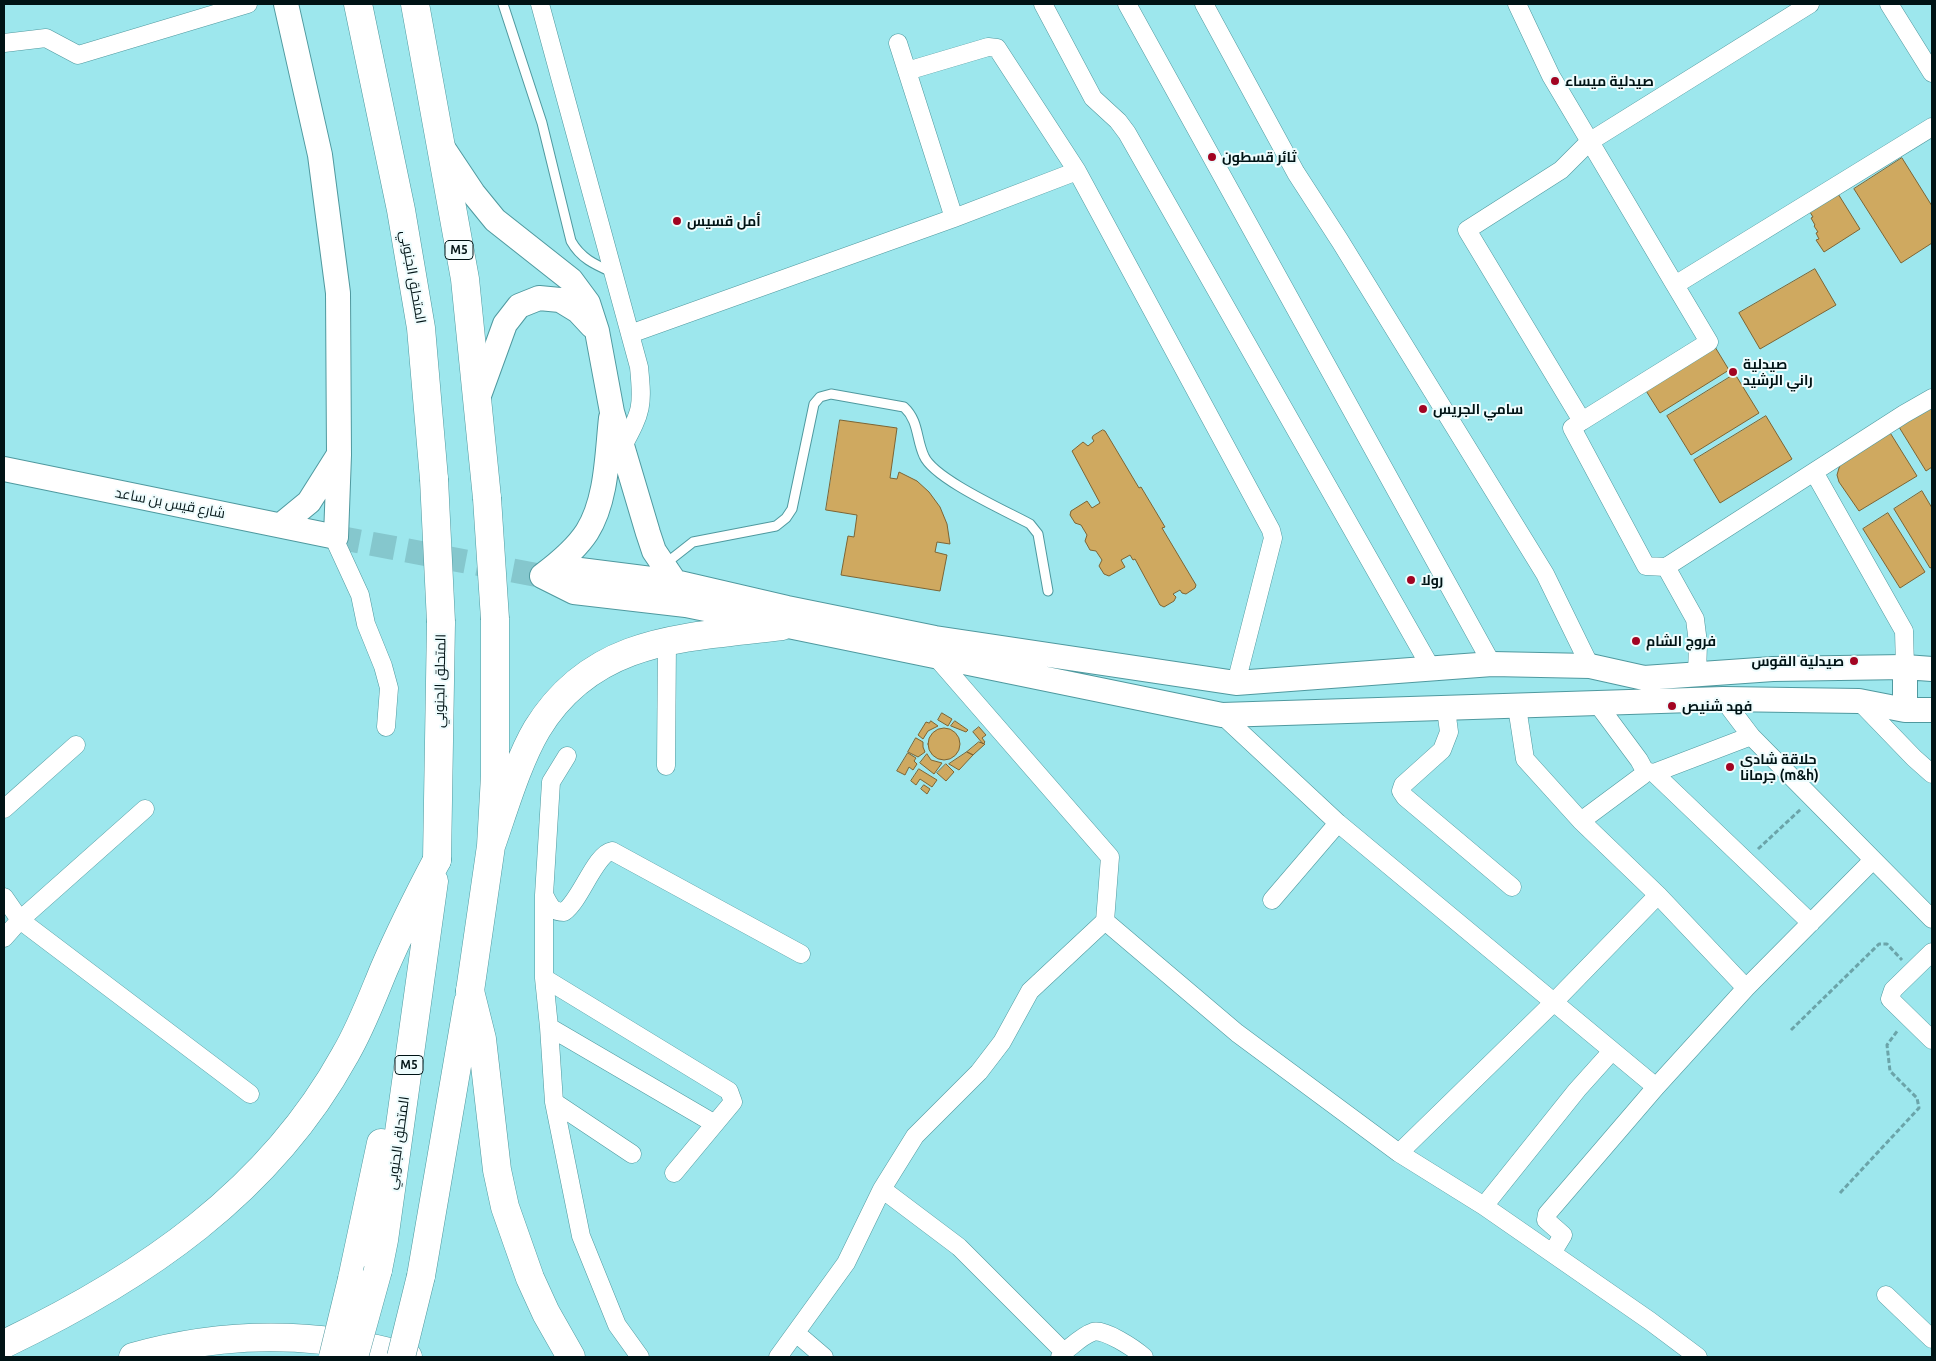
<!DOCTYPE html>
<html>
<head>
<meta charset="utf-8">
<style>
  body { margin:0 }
  #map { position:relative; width:1936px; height:1361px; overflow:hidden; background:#9de7ed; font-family:Ubuntu,sans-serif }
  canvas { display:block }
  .frame { position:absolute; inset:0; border:5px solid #001315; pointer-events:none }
</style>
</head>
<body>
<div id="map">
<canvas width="1936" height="1361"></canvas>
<div class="frame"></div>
</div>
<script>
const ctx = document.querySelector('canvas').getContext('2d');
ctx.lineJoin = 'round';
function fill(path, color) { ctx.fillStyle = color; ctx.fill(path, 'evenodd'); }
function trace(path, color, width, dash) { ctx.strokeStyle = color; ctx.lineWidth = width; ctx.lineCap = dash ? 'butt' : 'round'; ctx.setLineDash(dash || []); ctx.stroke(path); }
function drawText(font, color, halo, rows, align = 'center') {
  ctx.font = font + ' Ubuntu,Cairo,sans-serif'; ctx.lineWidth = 4; ctx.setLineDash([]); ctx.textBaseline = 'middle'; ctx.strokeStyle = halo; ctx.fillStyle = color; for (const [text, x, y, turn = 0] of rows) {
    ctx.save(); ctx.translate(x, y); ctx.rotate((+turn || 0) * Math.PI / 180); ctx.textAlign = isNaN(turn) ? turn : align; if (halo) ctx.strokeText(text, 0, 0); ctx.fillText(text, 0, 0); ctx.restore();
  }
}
const building = new Path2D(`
  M1902 158 1932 206V243L1901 263 1854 189Z
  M1830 181 1860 229 1824 252 1816 240 1819 239 1816 233 1818 232 1814 226 1815 225 1811 218 1813 217 1802 199Z
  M1815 269 1836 305 1760 349 1739 313Z
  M1712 342 1729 370 1660 413 1643 386Z
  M1735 374 1759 413 1691 455 1667 416Z
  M1932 407V467L1926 471 1899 427Z
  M1766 416 1792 459 1720 503 1694 460Z
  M840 420 897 428 890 478 897 479 899 472 917 481 929 492 940 507 947 524 950 544 937 542 935 552 947 555 940 591 841 575 848 536 854 537 857 515 826 510Z
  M1103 430 1105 431 1139 488 1141 487 1165 527 1162 528 1196 585 1195 588 1186 594 1182 593 1180 590 1173 594 1176 597 1174 601 1164 607 1160 605 1135 559 1133 560 1130 555 1121 560 1125 567 1109 576 1104 574 1099 566 1102 560 1096 551 1090 550 1085 541 1087 535 1081 525 1075 523 1070 515 1071 511 1087 501 1092 508 1100 503 1072 451 1083 442 1088 446 1094 441 1092 438 1093 436Z
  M1889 431 1917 476 1859 511 1839 482 1837 475 1839 468 1842 461Z
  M1922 491 1932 508V567L1930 568 1894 509Z
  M1888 513 1925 572 1900 588 1863 529Z
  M942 713 952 719 948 726 938 720Z
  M931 721 938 726 928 731 923 739 918 735 926 722 929 723Z
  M955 721 968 730 966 732 951 726Z
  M979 727 986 735 982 738 985 742 983 744 973 732Z
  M928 744a16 16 0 1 1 32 0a16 16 0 1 1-32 0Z
  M916 738 923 742V747L925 752 918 757 908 752Z
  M979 742 985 744 973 755 967 752Z
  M967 752 973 755 959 770 949 764Z
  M908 753 916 758 914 761 917 764 913 770 909 767 905 775 897 771Z
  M927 754 931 760 942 763 934 774 920 763Z
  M946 764 954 772 946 781 937 773Z
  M919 769 937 780 932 787 920 779 916 785 911 781Z
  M924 785 930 789 927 794 921 789Z`);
fill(building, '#cfa960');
trace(building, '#7d6433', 1);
trace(new Path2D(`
  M336 537 542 576`), '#85c7cd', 24, [24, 12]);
const service = new Path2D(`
  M503 4 542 123 571 241C581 259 596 265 614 273
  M665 564 693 542 776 526 786 518 792 509 814 404 820 397 831 394 904 407C919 421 916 439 924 456 934 479 1006 511 1030 524L1038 534 1048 591`);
const minor = new Path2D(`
  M540 4 639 367C643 406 642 411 623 446
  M1043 4 1093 98 1118 121 1127 133 1431 668
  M1127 4 1492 664
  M1204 4 1296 173 1340 241 1545 574 1590 666
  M1517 4 1551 76 1675 285 1932 127
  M1889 4 1932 73
  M4 43 46 38 78 55 248 4
  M898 43 954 218
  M907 71 988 47 997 48 1077 171
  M630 334 954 218 1077 171 1271 530 1273 538 1236 683
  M1582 421 1709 342 1675 285
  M1814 472 1904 631 1905 667
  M336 537 337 545 360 595 366 624 383 666 389 688 386 727
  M1666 567 1904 414 1932 398
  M936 657 1110 857 1105 921 1237 1033 1399 1153 1484 1206 1650 1321 1698 1357
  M1697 675 1698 643 1695 619 1666 567 1646 566 1572 428 1582 421 1467 230 1561 170 1589 142 1810 4
  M1723 699 1751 736 1932 919
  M1859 701 1914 758 1932 774
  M1517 707 1525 759 1581 821 1658 895 1746 988
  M1446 709 1449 732 1442 750 1403 785 1401 791 1405 797 1512 887
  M1222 715 1338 823 1656 1087
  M567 756 551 782 544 895V978L549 1027 554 1102 581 1236 617 1325 640 1357
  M666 766 667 641
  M1645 771 1654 773 1751 736
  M1654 773 1811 923
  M4 809 76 745
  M1581 821 1643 775 1645 771 1639 760 1596 702
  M544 895C550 905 551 912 564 912 581 900 595 854 612 851L801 954
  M4 897 20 920 250 1094
  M1272 900 1338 823
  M4 938 20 920 145 809
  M1932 952 1893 990 1890 999 1932 1040
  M544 978 729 1091 733 1102 674 1173
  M549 1027 715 1124
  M554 1102 632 1154
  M1399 1153 1554 1002 1658 895
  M882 1189 959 1247 1064 1352 1060 1357
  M1484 1206 1577 1090 1612 1051
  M1552 1253 1563 1235 1546 1220 1547 1214 1656 1087 1746 988 1873 860
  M1886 1295 1932 1339
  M796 1333 824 1357
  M1064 1352C1072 1346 1083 1335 1093 1332 1104 1328 1135 1349 1144 1357
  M778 1357 846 1263 882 1189 915 1136 979 1072 1002 1042 1030 991 1105 921`);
const secondary = new Path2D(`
  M443 148 473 193 495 220 571 280 588 303 597 331 612 412 648 533 654 551 675 582
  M477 401 505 324 519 306 539 298 560 300 578 311 592 326
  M4 469 336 537 339 455 338 293 320 155 286 4
  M281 525 309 502 338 456
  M543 575C559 563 576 549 587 532 607 500 607 455 611 418
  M542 576 574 592 686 605 1222 715 1723 699 1859 701 1905 710H1932
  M542 576 561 571 580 570 675 582 787 608 935 638 1236 683 1492 664 1590 666 1644 678 1773 669 1905 667 1932 669
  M1905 710V667`);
const trunk = new Path2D(`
  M358 4 401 210 421 328 434 479
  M415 4 465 279 487 498
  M491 846C504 809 518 761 537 729 594 636 687 638 782 626
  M437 860 441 622
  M470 991 491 846 495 776V619`);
const motorway = new Path2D(`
  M470 991 482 1039 497 1170 505 1207 530 1278 546 1313 571 1357
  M378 1270 384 1240 434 881
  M421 1276 468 1002
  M352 1279 381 1143
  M4 1344C142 1278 269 1193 345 1055 361 1028 372 998 384 969 400 932 418 896 437 860
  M133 1357C224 1331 318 1331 408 1357`);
trace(service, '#4f999f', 11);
trace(minor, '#4f999f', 19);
trace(secondary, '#4f999f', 26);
trace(trunk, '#4f999f', 29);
trace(motorway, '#4f999f', 29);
trace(new Path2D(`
  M1758 849 1801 809
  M1791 1030 1879 944H1887L1902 960
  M1840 1193 1919 1108 1917 1098 1890 1071 1887 1045 1898 1030`), '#6ba4a9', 3, [5, 2.5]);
trace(service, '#fff', 9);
trace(minor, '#fff', 18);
trace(secondary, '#fff', 24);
trace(trunk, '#fff', 28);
trace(motorway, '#fff', 28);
const trunkBridge = new Path2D(`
  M434 479 441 622
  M487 498 495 619`);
const motorwayBridge = new Path2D(`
  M333 1357 352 1279
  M354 1357 378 1270
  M401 1357 421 1276`);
trace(trunkBridge, '#4f999f', 29, []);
trace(motorwayBridge, '#4f999f', 29, []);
trace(trunkBridge, '#fff', 28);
trace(motorwayBridge, '#fff', 28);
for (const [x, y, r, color] of [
  [1555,81,5,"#a20422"],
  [1212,157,5,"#a20422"],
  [677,221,5,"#a20422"],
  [1733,372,5,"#a20422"],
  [1423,409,5,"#a20422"],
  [1411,580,5,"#a20422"],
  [1636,641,5,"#a20422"],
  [1854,661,5,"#a20422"],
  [1672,706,5,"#a20422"],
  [1730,767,5,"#a20422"]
]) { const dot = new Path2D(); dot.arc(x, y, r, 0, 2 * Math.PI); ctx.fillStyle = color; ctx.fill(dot); trace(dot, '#eefcfd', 2); }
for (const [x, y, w] of [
  [459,250,28],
  [409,1065,28]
]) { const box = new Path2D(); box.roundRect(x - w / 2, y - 9.5, w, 19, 4); ctx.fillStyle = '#eefcfd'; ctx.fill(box); trace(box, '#001315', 1); }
drawText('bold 12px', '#001315', null, [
  ["M5",459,250],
  ["M5",409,1065]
]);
drawText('bold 14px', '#001315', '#eefcfd', [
  ["صيدلية ميساء",1565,81],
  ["ثائر قسطون",1222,157],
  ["أمل قسيس",687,221],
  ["صيدلية",1743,364],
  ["راني الرشيد",1743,380],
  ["سامي الجريس",1433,409],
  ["رولا",1421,580],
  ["فروج الشام",1646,641],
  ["صيدلية القوس",1844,661,"right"],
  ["فهد شنيص",1682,706],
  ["حلاقة شادي",1740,759],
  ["جرمانا (m&h)",1740,775]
], 'left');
drawText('14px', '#001315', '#eefcfd', [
  ["المتحلق الجنوبي",413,277,80],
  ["شارع قيس بن ساعد",170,503,11],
  ["المتحلق الجنوبي",440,681,-89],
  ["المتحلق الجنوبي",398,1143,-82]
]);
</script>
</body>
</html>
